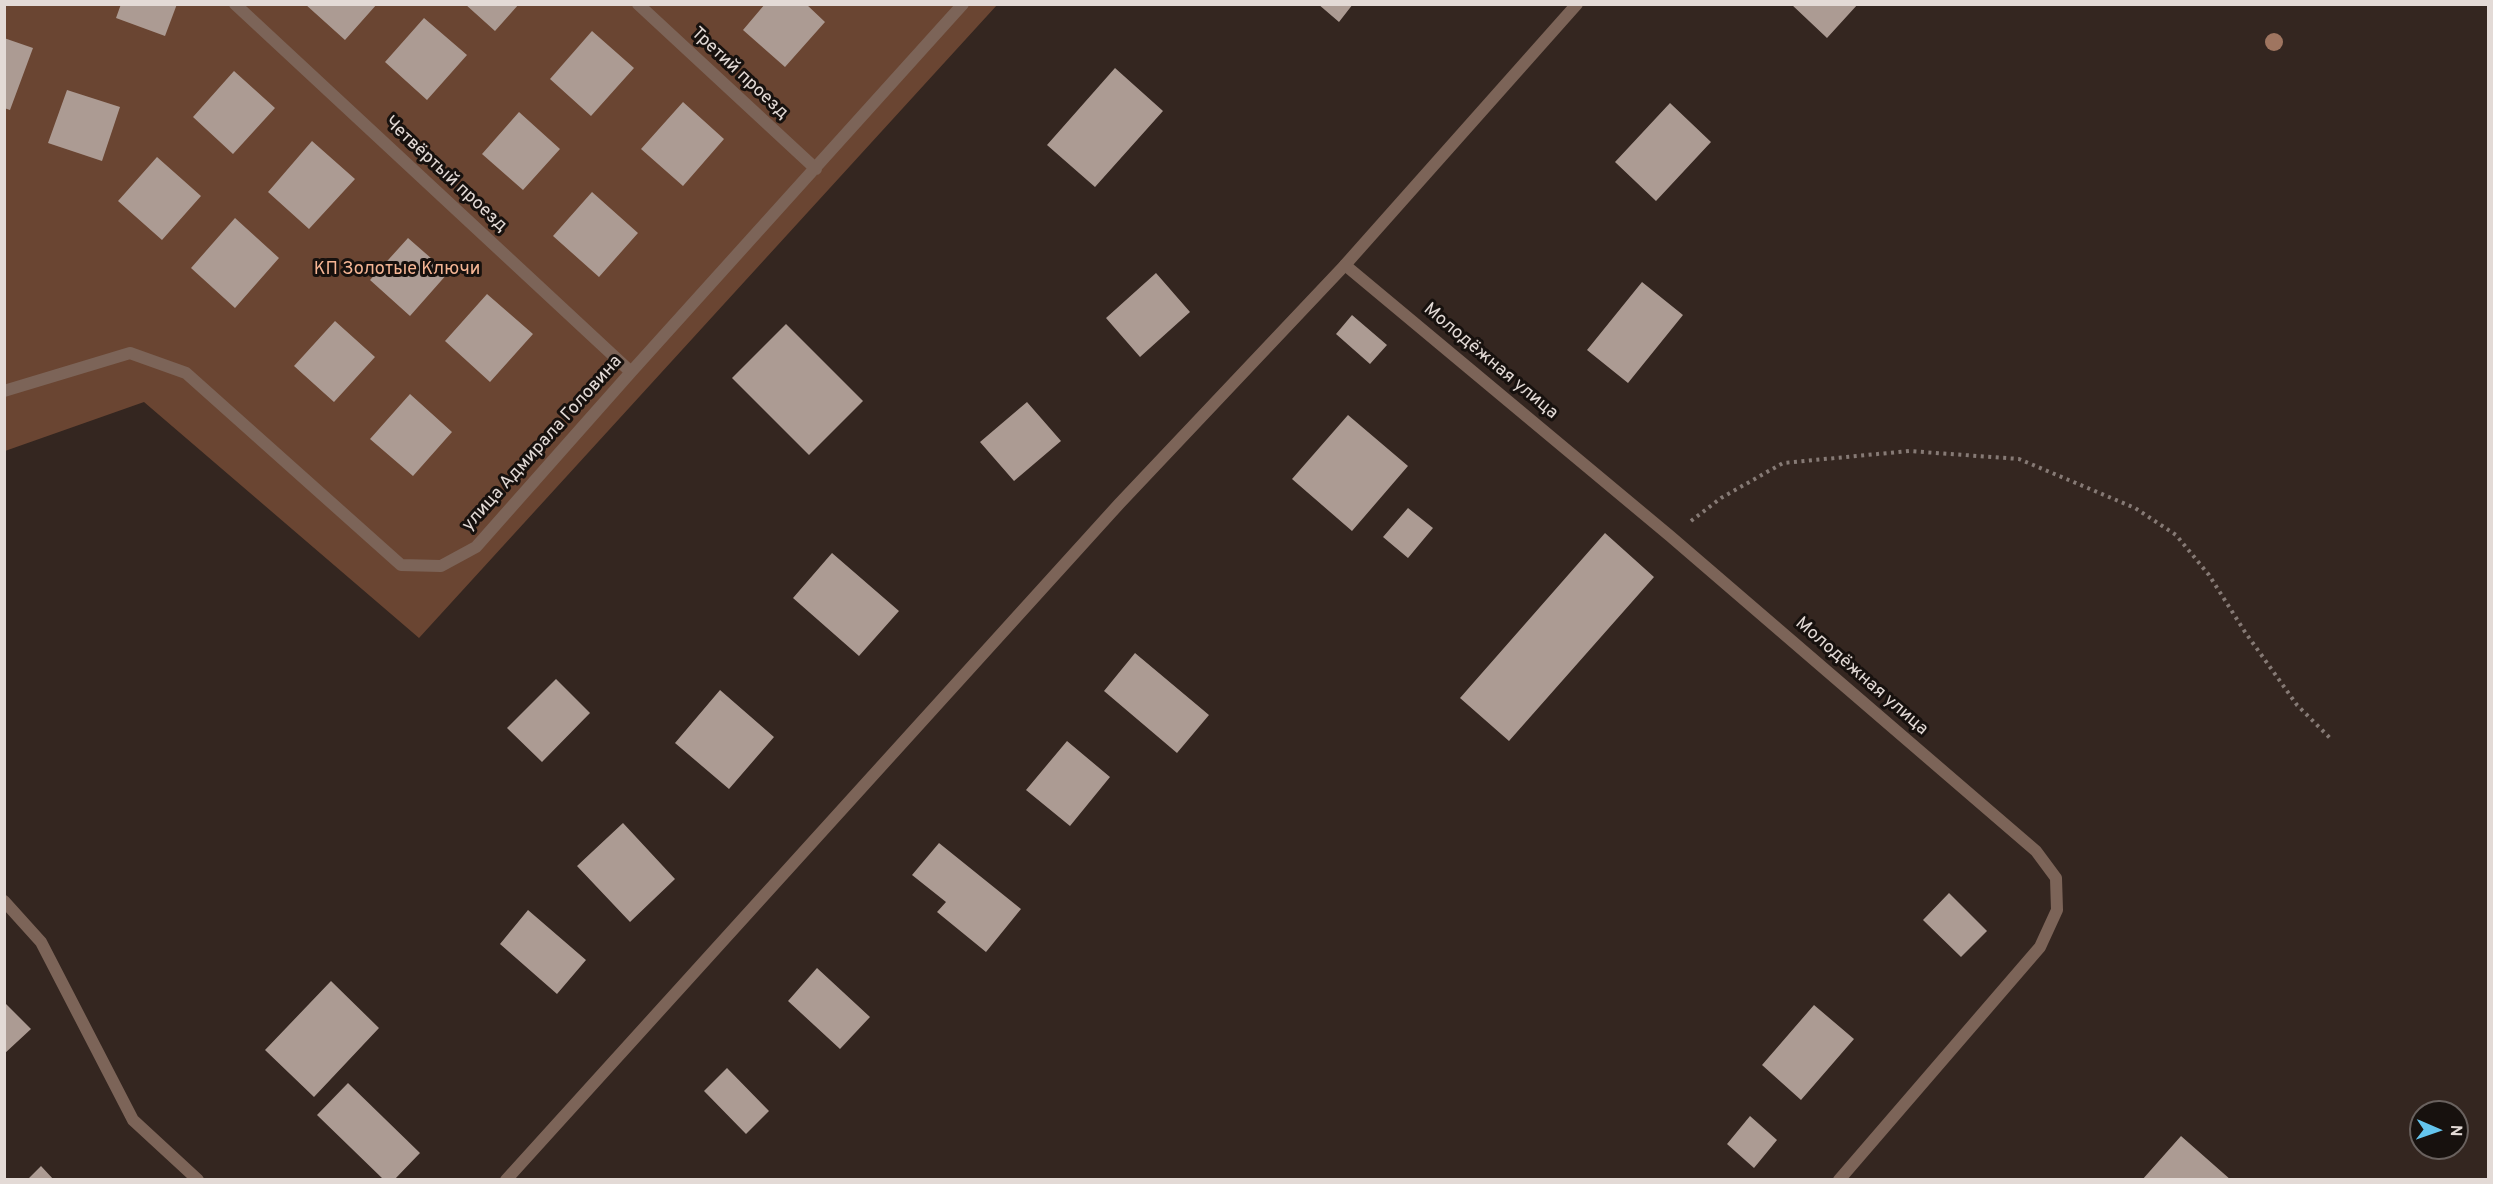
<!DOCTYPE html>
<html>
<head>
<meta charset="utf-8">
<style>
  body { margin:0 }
  #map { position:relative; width:2493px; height:1184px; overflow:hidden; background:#342620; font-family:Overpass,sans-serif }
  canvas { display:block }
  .frame { position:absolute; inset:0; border:6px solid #e3dad6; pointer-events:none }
  .north { position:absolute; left:2409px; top:1100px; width:60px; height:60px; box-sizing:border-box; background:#17110e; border:2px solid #69615e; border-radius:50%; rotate:92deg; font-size:16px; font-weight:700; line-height:24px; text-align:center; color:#e3dad6 }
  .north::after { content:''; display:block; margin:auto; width:21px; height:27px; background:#64c5ee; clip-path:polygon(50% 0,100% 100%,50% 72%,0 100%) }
</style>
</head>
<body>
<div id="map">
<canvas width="2493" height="1184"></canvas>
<div class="frame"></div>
<div class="north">N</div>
</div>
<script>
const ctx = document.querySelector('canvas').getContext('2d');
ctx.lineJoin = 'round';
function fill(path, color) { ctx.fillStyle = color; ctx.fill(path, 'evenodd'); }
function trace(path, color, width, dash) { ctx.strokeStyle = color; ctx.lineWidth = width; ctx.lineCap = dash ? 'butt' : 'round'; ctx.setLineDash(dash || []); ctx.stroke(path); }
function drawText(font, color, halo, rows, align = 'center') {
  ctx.font = font + ' Overpass,sans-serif'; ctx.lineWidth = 6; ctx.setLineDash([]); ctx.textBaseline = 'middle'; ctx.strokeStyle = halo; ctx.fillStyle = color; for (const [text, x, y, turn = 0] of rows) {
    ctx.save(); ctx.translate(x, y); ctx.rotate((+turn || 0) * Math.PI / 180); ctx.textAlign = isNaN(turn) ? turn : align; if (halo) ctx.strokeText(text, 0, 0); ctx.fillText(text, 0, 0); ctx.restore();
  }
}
fill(new Path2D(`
  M4 5H997L419 638 144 402 5 451Z`), '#6a4532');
fill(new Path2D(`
  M121 4H177L165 36 116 18Z
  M305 4H377L345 40Z
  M465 4H519L495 31Z
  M765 4H806L825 22 785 67 743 30Z
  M1318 4H1353L1339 22Z
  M1791 4H1858L1827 38Z
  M424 18 467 55 427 100 385 62Z
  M592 31 634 68 591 116 550 79Z
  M4 38 33 48 10 110 4 108Z
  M1115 68 1163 111 1095 187 1047 145Z
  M234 71 275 108 233 154 193 117Z
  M67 90 120 107 102 161 48 143Z
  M683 102 724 139 683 186 641 149Z
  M1670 103 1711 142 1656 201 1615 162Z
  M519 112 560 149 523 190 482 154Z
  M312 141 355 179 309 229 268 192Z
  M157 157 201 196 162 240 118 201Z
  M592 192 638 233 599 277 553 236Z
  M235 218 279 258 235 308 191 268Z
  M408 238 448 273 410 316 370 280Z
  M1156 273 1190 312 1140 357 1106 318Z
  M1642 282 1683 315 1628 383 1587 350Z
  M487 294 533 334 490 382 445 341Z
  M1352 315 1387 345 1370 364 1336 334Z
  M335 321 375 357 334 402 294 366Z
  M786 324 863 401 809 455 732 378Z
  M410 394 452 432 413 476 370 439Z
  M1027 402 1061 441 1014 481 980 442Z
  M1348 415 1408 466 1352 531 1292 479Z
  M1408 508 1433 528 1408 558 1383 537Z
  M1605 533 1654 577 1509 741 1460 698Z
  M832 553 899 611 859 656 793 598Z
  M1135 653 1209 715 1177 753 1104 691Z
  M556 679 590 713 542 762 507 728Z
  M720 690 774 737 729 789 675 743Z
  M1067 741 1110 777 1070 826 1026 790Z
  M623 823 675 879 630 922 577 866Z
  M939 843 1021 909 986 952 937 912 946 902 912 875Z
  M1949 893 1987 931 1961 957 1923 920Z
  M528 910 586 960 557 994 500 944Z
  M817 968 870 1017 840 1049 788 1001Z
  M331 981 379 1028 314 1097 265 1050Z
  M4 1002 31 1029 4 1054Z
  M1814 1005 1854 1039 1801 1100 1762 1065Z
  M727 1068 769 1111 746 1134 704 1091Z
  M348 1083 420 1153 394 1180H384L317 1115Z
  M1750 1116 1777 1140 1754 1168 1727 1144Z
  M2181 1136 2231 1180H2142Z
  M41 1166 54 1180H27Z`), '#ac9b93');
trace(new Path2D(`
  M1691 521 1721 498 1783 463 1909 451 2019 459 2135 508 2176 535 2209 575 2245 632 2297 705 2332 740`), '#867a75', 4, [3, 4.5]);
trace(new Path2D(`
  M4 901 41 942 133 1120 198 1180`), '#7c6458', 12);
trace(new Path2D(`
  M235 4 631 372
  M638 4 816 169
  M1345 265 1670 536 2036 851 2056 878 2057 910 2040 947 1839 1180
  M4 391 130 353 186 373 401 565 441 566 476 547 631 372 963 4`), '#7c6458', 12);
trace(new Path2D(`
  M506 1180 1119 504 1345 265 1577 4`), '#7c6458', 12);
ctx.fillStyle = '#9f7560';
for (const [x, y] of [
  [2274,42]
]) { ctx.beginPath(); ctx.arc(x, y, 9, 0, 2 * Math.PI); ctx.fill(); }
drawText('18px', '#e3dad6', '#17110e', [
  ["Третий проезд",739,74,43],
  ["Четвёртый проезд",445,175,43],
  ["Молодёжная улица",1490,362,40],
  ["улица Адмирала Головина",543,444,-48],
  ["Молодёжная улица",1861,677,41]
]);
drawText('18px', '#f6b695', '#17110e', [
  ["КП Золотые Ключи",397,270]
]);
</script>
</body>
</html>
